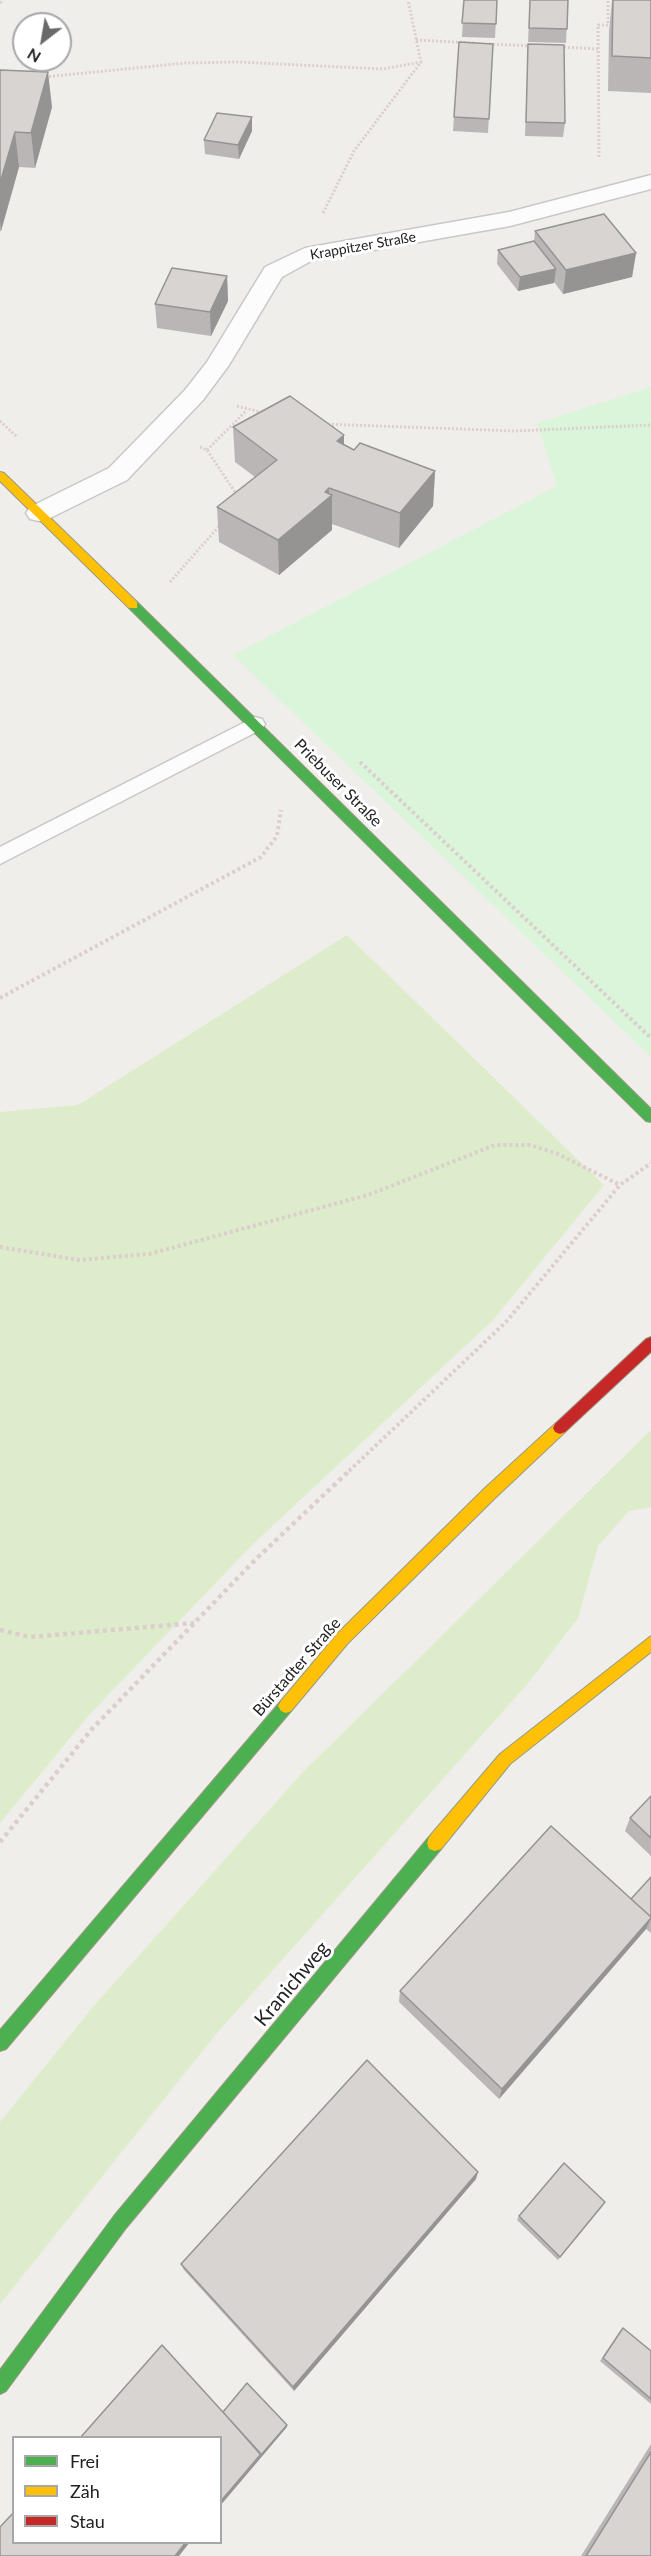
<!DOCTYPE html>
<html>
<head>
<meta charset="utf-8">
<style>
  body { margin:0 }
  #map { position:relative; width:651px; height:2556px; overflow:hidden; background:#f0eeeb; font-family:Lato,sans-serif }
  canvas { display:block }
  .legend { position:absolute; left:12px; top:2436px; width:210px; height:108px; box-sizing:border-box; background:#fff; border:2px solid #a7a7a7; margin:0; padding:8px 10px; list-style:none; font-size:18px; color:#222 }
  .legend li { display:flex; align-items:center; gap:12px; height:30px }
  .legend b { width:30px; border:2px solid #a7a7a7 }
  .north { position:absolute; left:12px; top:12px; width:60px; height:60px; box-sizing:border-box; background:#fff; border:2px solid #a7a7a7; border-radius:50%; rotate:211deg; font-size:16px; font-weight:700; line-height:24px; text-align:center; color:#222 }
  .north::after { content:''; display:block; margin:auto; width:21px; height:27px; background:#6a6968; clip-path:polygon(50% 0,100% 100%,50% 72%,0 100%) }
</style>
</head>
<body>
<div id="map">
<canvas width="651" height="2556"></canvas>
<ul class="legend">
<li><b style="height:8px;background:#4caf50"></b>Frei</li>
<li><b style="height:8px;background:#ffc107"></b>Zäh</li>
<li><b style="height:8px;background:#c62828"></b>Stau</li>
</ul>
<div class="north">N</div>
</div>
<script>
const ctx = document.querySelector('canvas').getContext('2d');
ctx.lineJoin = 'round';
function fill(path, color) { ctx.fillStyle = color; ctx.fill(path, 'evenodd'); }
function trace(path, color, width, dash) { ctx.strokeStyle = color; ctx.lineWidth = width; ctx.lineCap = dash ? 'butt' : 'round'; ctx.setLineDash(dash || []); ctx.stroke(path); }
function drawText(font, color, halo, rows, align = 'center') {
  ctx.font = font + ' Lato,sans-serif'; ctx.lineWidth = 6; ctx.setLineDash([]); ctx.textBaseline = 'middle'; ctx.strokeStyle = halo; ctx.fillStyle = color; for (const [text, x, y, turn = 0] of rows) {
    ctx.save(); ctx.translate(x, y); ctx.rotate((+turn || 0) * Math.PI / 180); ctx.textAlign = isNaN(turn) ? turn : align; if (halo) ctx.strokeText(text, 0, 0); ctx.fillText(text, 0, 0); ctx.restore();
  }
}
fill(new Path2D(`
  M347 935 604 1185 493 1320 251 1546 89 1715 0 1823V1112L78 1105Z
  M651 1430V1507L629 1511 598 1546 578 1618 529 1682 217 2033 0 2304V2122L92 2008 303 1772Z`), '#ddeccb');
fill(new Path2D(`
  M651 387V1057L233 655 557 486 537 423Z`), '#daf5da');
const lane = new Path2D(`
  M255 717 262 719 265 724 262 729 0 864V847Z`);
const street = new Path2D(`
  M651 175V189L510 226 311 261 282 277 229 365 203 400 127 480 48 519 39 521 30 519 26 513 30 507 109 468 185 390 207 362 265 267 305 248 509 212Z`);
const fast = new Path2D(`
  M133 601 137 602 651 1109V1122L646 1121 581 1057 129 608V602Z
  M286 1699 291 1701 294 1706 291 1711 6 2049 0 2051V2030L281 1701Z
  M435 1835 441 1837 443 1843 441 1849 126 2228 6 2391 0 2394V2370L114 2216 429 1837Z`);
const slow = new Path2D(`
  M0 472 4 473 137 602V608H129L0 481Z
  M560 1422 565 1424 567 1428 565 1432 494 1499 348 1643 291 1711 286 1713 281 1711 278 1706 281 1701 338 1633 484 1489 555 1424Z
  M651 1636V1652L510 1764 441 1849 435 1851 429 1849 427 1843 429 1837 500 1754Z`);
const jam = new Path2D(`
  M651 1337V1352L565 1432 560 1434 555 1432 553 1428 555 1424 646 1339Z`);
trace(lane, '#c9c8c7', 3);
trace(street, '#c9c8c7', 3);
trace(fast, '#999a82', 2);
trace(slow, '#999a82', 2);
trace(jam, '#999a82', 2);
trace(new Path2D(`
  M0 3 3 0
  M416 40 475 43
  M489 44 532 46
  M560 47 599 49
  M45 77 185 63 238 62 383 69 421 62
  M599 157 598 25H608V0
  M323 213 354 151 421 62 408 0
  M237 406 265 413
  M0 421 17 437
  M324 424 515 431 651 425
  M200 447 207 450 237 495
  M207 450 247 410
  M170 582 221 524`), '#dccecd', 3, [2, 2]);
trace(new Path2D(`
  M360 762 651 1038
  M0 998 261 857 277 836 281 810
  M0 1247 79 1260 149 1254 368 1195 495 1145H530L558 1154 620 1185
  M349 1471 506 1322 620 1185 651 1163`), '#dccecd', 4, [3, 3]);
trace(new Path2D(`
  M0 1630 30 1637 194 1623
  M0 1842 92 1729 256 1559 351 1469`), '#dccecd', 4.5, [4, 4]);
fill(lane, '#fdfcfc');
fill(street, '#fdfcfc');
fill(fast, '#4caf50');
fill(slow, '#ffc107');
fill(jam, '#c62828');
fill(new Path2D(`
  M464 0H497L495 38 462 37Z
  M530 0H568L566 43 528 42Z
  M612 0H651V93L608 91 609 31Z
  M459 42 493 44 488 133 453 131Z
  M528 44 565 123 563 137 525 136Z
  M0 70 52 107 35 168 19 167 1 231H0Z
  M252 117V131L239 159 205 154 204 140Z
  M535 231 636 253 632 277 563 294 554 282 518 291 497 264 498 250 534 241Z
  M227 276 228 301 211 336 157 328 155 304Z
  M233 427 344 445 354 450 435 471 433 506 399 548 332 524V530L279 575 219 542 217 507 255 477 235 462Z
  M651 1796V1856L625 1831 630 1818Z
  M651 1877V1933L646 1929 499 2099 399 2002 400 1991 631 1899Z
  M476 2179 294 2391 184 2270 181 2264Z
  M602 2207 558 2260 517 2220 519 2216Z
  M623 2328 651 2351V2404L600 2361 620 2331Z
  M651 2444V2556H581Z`), '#b9b6b5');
fill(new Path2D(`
  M48 72 52 107 35 168 31 133Z
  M252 117V131L239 159 238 145Z
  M15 132 19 167 1 231 0 221V183Z
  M636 253 632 277 563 294 566 270Z
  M556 269 554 283 518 291 520 277Z
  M227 276 228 301 211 336 210 312Z
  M344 435V470L337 441Z
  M435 471 433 506 399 548 400 513Z
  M329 488V498L332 495V530L279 575 278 540Z
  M651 1918 646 1929 499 2099 502 2089Z
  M478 2172 476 2179 294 2391 293 2387Z
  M287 2425V2427L220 2506V2502Z
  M186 2542H190L179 2556H175Z`), '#969493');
const building = new Path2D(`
  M464 0H497L496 24 462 23Z
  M530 0H568L567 29 529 28Z
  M613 0H651V58L612 56Z
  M459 42 493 44 489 119 454 117Z
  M528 44 564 45 565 123 526 122Z
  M0 70 48 72 31 133 15 132 0 183Z
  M217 113 252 117 238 145 204 140Z
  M604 214 636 253 566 270 535 231Z
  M534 241 556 269 520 277 498 250Z
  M172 268 227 276 210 312 155 304Z
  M290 396 344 435 337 441 354 450 360 443 435 471 400 513 329 488 325 492 332 495 278 540 217 507 277 460 233 427Z
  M651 1796V1838L630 1818Z
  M551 1826 651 1917V1918L502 2089 400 1991Z
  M651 1877V1917L631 1899Z
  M367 2060 478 2172 293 2387 181 2264Z
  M564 2163 605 2202 560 2257 519 2216Z
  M623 2328 651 2351V2399L603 2358Z
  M162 2345 261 2454 220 2502V2438H80Z
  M247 2383 287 2425 261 2455 223 2412Z
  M651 2452V2556H586Z
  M14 2512V2542H186L175 2556H0V2527Z`);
fill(building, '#d7d4d2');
trace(building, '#969493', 1.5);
drawText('14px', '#222', '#fff', [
  ["Krappitzer Straße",363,246,-10]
]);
drawText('16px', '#222', '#fff', [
  ["Priebuser Straße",338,783,45],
  ["Bürstadter Straße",297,1667,-49]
]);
drawText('20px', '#222', '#fff', [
  ["Kranichweg",292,1984,-50]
]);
</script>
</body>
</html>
